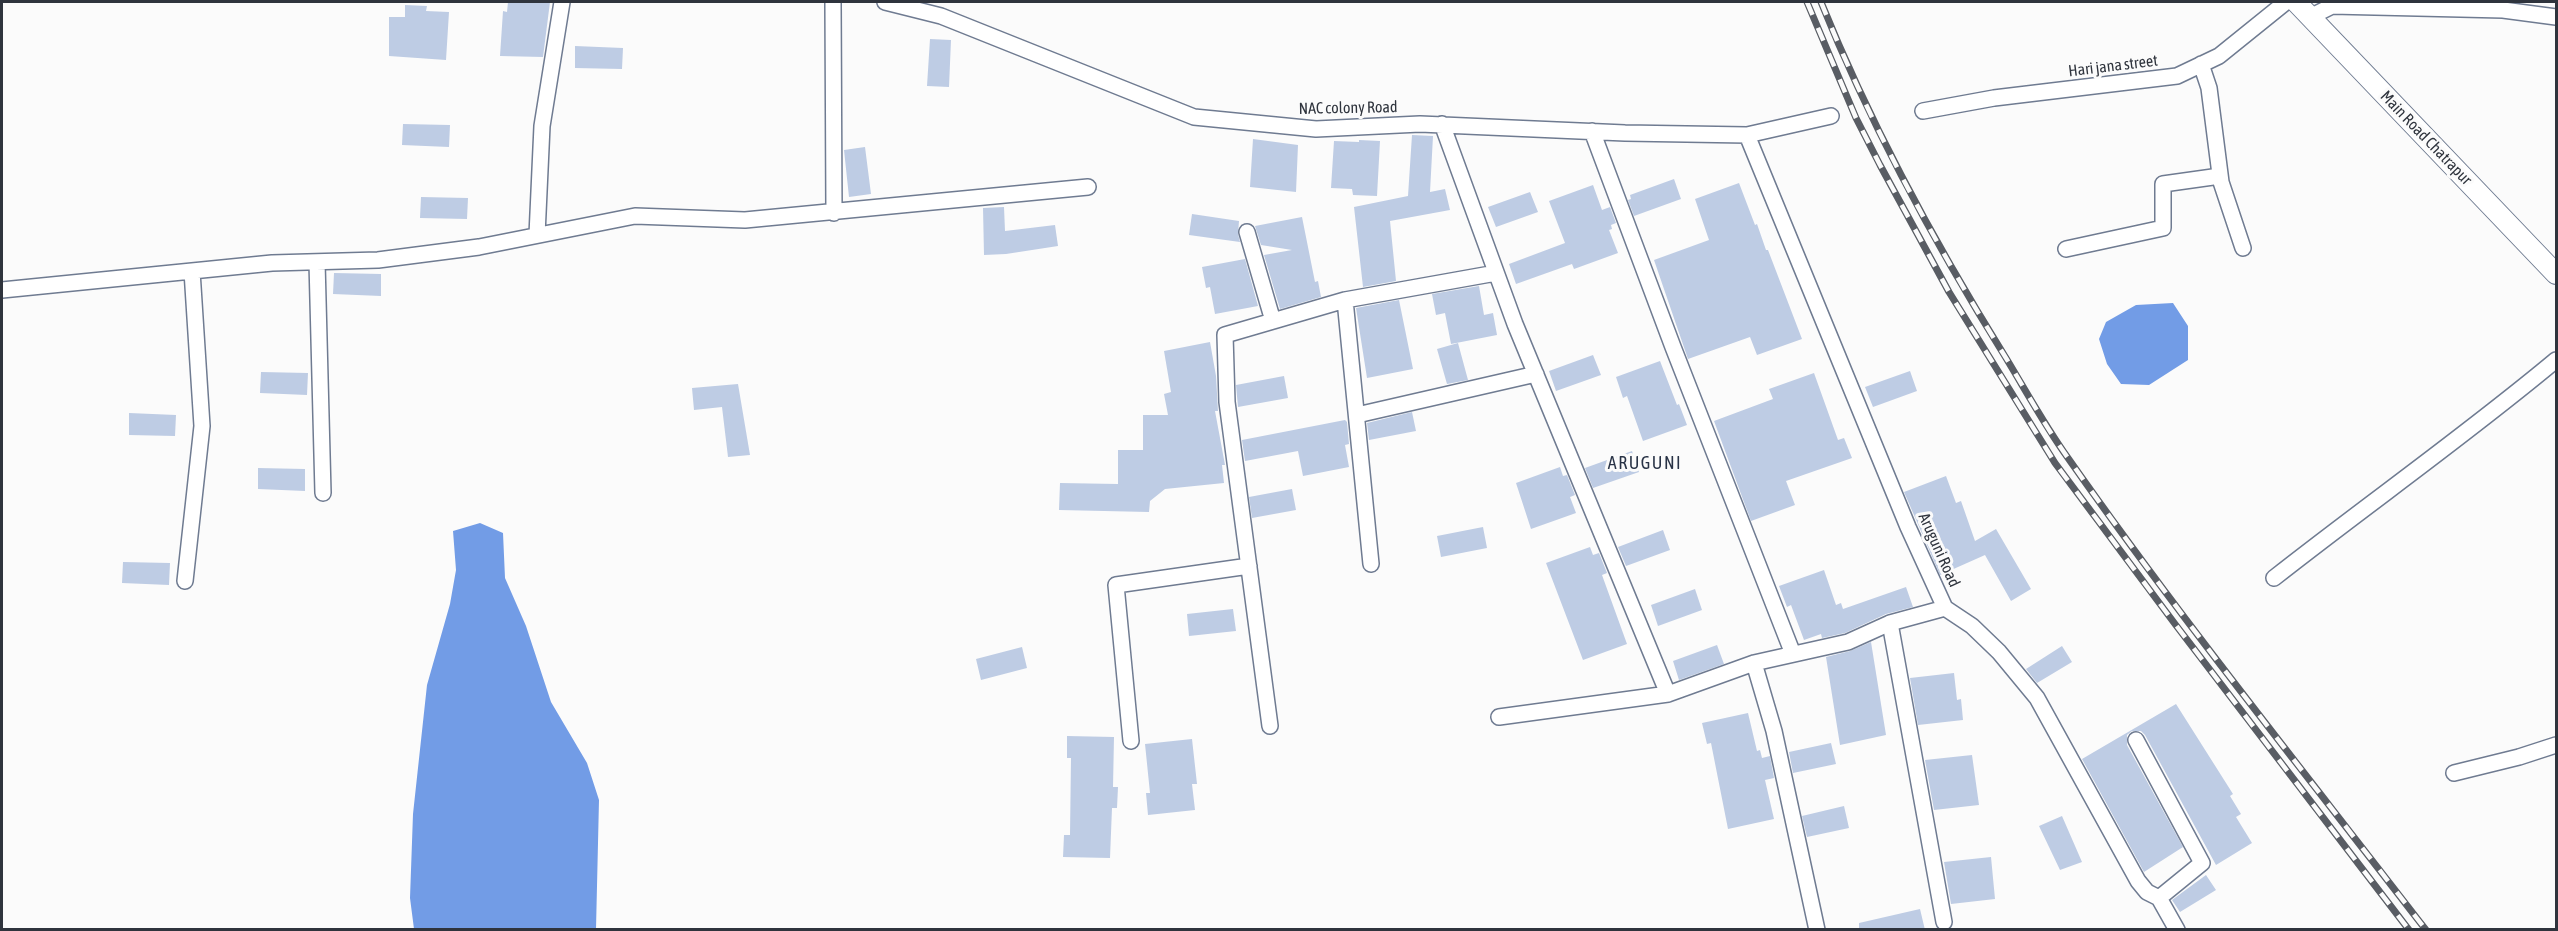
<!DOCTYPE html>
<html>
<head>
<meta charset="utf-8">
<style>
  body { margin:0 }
  #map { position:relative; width:2558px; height:931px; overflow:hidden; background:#fbfbfb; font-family:"Asap Condensed",sans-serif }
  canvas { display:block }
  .frame { position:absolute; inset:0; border:3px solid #2f343d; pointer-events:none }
</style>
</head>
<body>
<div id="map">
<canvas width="2558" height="931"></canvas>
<div class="frame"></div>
</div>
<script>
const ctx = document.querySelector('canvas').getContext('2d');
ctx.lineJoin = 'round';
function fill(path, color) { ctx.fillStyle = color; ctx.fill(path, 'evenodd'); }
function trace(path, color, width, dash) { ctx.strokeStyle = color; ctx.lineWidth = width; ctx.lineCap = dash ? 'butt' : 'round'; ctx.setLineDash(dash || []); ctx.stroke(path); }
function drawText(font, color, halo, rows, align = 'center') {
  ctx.font = font + ' "Asap Condensed",sans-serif'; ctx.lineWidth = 6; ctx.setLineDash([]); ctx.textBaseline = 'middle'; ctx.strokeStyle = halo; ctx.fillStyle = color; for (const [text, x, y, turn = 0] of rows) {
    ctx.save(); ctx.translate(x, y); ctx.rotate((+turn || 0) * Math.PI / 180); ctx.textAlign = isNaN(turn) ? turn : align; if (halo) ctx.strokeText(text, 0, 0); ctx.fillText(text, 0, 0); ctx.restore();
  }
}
fill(new Path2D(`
  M2173 303 2188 326V360L2149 385 2121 384 2107 364 2099 339 2106 322 2136 305Z
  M480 523 503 533 505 578 526 626 551 702 587 763 599 800 596 929H414L410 898 413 814 427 685 450 604 456 570 453 531Z`), '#729ce6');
fill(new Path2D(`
  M508 2H550L543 57 500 56 503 11 507 12Z
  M405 5 427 6 426 11 449 12 446 60 389 56V17H405Z
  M930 39 951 40 949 87 927 86Z
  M575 46 623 48 622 69 575 68Z
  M403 124 450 125 449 147 402 145Z
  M1412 135 1433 136 1430 192 1445 189 1450 210 1390 221 1396 281 1363 287 1354 207 1408 196Z
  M1253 139 1298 145 1296 192 1250 187Z
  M1359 140 1380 141 1377 196 1353 195 1352 189 1331 188 1334 141 1359 142Z
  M865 147 871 194 849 197 844 150Z
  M1674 179 1681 199 1634 216 1628 200 1631 199 1630 195Z
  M1739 183 1755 225 1757 224 1766 250H1768L1802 339 1757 355 1750 337 1688 359 1654 260 1709 240 1695 199Z
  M1593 185 1602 210 1610 207 1616 223 1611 225 1612 229 1609 230 1618 253 1574 269 1572 264 1516 284 1509 264 1565 243 1549 201Z
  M1530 192 1538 212 1496 227 1488 207Z
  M421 197 468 198 467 219 420 218Z
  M1004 207 1005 231 1055 225 1058 246 1006 254 984 255 983 208Z
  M1192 214 1239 221 1238 234 1240 242 1189 235Z
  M1302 217 1315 282 1318 281 1321 297 1280 309 1264 255 1292 250 1261 245 1255 226Z
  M1245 259 1258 306 1215 314 1210 287 1206 288 1202 267Z
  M334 273 381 274V296L333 294Z
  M1479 286 1484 315 1493 313 1497 335 1451 344 1445 313 1436 315 1432 294Z
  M1399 300 1413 369 1367 378 1356 308Z
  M1210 342 1216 376 1218 411H1215L1225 465H1222L1224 483 1165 489 1150 501 1149 512 1059 510 1060 483 1118 484V450H1143V415H1168L1164 394 1171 392 1164 351Z
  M1458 343 1468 380 1447 384 1437 349Z
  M1593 355 1601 375 1556 391 1549 371Z
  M1660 361 1677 405 1679 404 1687 425 1643 441 1627 396 1623 398 1616 377Z
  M1910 371 1917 391 1873 407 1865 387Z
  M261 372 308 373 307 395 260 393Z
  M1814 373 1838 440 1844 438 1852 458 1786 481 1795 505 1751 521 1714 421 1773 399 1769 389Z
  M1284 376 1288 398 1238 407 1236 385Z
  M738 384 750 455 728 457 722 407 694 410 692 388Z
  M1412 412 1416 431 1369 440 1367 423Z
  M129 413 176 415 175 436 129 435Z
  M1345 420 1347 422 1349 444 1345 445 1349 467 1303 476 1298 451 1245 461 1242 440Z
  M1632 451 1639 472 1593 488 1585 468Z
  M1560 467 1563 476 1567 475 1575 495 1570 497 1576 513 1531 529 1516 483Z
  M258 468 305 469V491L258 489Z
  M1946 476 1956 503 1961 501 1975 541 1996 529 2031 589 2011 601 1985 555 1940 575 1904 492Z
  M1292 489 1296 510 1252 518 1249 497Z
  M1483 527 1487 548 1441 557 1437 536Z
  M1663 530 1670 550 1626 566 1618 547Z
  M1590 547 1593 555 1599 553 1607 573 1602 575 1627 644 1583 660 1546 563Z
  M123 562 170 563 169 585 122 583Z
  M1824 570 1836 605 1841 603 1843 609 1906 587 1913 607 1886 614 1845 633 1822 638 1821 634 1804 640 1791 605 1787 607 1779 586Z
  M1695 589 1702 610 1658 626 1651 605Z
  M1233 609 1236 631 1189 636 1187 614Z
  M1871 642 1886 735 1840 745 1826 657 1850 651Z
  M1717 645 1724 664 1679 680 1673 661Z
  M2062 646 2072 662 2037 683 2026 669Z
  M1022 647 1027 668 981 680 976 659Z
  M1954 673 1957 700 1961 699 1963 720 1918 725 1910 678Z
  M2176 704 2233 794 2230 796 2241 814 2236 817 2252 843 2216 865 2145 735 2141 731H2132L2127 735V745L2183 847 2144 872 2082 759Z
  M1748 713 1757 751 1760 750 1762 758 1770 756 1774 778 1765 780 1774 819 1728 829 1711 743 1707 744 1702 723Z
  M1067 736 1114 737 1113 787H1118L1117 808H1112L1110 858 1063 857 1064 835H1070L1071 758H1067Z
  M1192 739 1197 784H1192L1195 810 1148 815 1146 793H1150L1145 744Z
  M1831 743 1836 764 1793 773 1789 752Z
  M1972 755 1979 805 1934 810 1925 760Z
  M1844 806 1849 828 1807 837 1802 816Z
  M2062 816 2082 862 2060 870 2039 826Z
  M1991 857 1995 899 1951 904 1944 862Z
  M2206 875 2216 890 2180 912 2172 900Z
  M1920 909 1925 930H1859V923Z`), '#becce4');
const minor = new Path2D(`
  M833 2 834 213
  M885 2 941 16 1194 117 1316 129 1420 124 1625 133 1747 135 1831 116
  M2310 17 2332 6 2503 10 2556 17
  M2201 64 2209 88 2221 182 2243 248
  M1923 111 1994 98 2177 76 2219 56 2286 2
  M1442 124 1515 324 1668 694
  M1592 131 1673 347 1793 654
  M1747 135 1908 527 1945 608 1972 626 1999 652 2037 698 2138 881 2147 892 2159 898 2177 930
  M1247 232 1273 321
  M537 235 542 126 562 2
  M2066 249 2163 228V184L2220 176
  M317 262 323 493
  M2 290 272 263 378 260 479 247 635 216 745 220 1088 187
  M1345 300 1371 564
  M1357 415 1536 374
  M2274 578C2368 504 2465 436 2556 360
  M185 581 202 426 192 271
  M1890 623 1944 922
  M1754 663 1774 731 1817 930
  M1499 717 1668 694 1754 663 1848 642 1890 623 1945 608
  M1270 726 1227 402 1225 335 1345 300 1496 273
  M2136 740 2202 863 2159 898
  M1131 741 1116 585 1249 566
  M2454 773 2519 757 2556 745`);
const tertiary = new Path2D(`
  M2296 2 2556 274`);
trace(minor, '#6f7b91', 18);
trace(tertiary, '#6f7b91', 22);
trace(minor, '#fff', 15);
trace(tertiary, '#fff', 20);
const rail = new Path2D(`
  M1807 2 1856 118 1880 165 1949 292 2055 463 2175 624 2409 930
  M1821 2C1871 126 1935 244 2006 358 2026 391 2045 426 2068 458 2181 619 2305 773 2426 930`);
trace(rail, '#595d64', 7);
trace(rail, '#fbfbfb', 4.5, [14]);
drawText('16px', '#2f343d', '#fbfbfb', [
  ["Hari jana street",2113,66,-7],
  ["NAC colony Road",1348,108,-1],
  ["Main Road Chatrapur",2426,138,46],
  ["Aruguni Road",1939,550,66]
]);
ctx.letterSpacing = '1.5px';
drawText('18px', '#293346', '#fbfbfb', [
  ["ARUGUNI",1645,463]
]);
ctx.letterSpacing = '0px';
</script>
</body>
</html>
